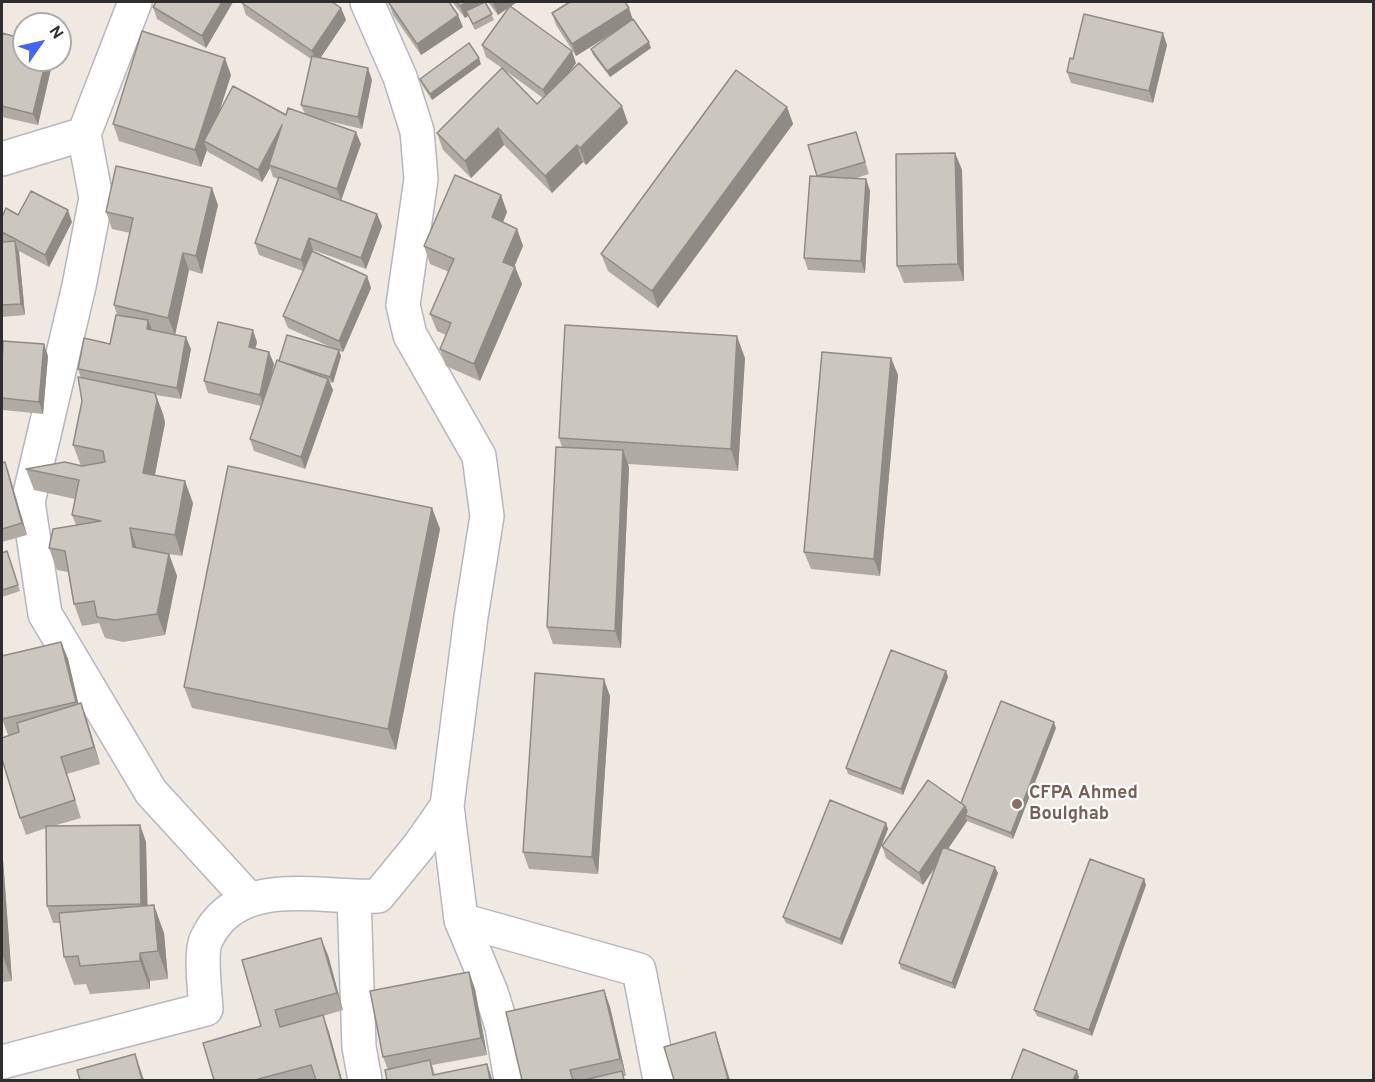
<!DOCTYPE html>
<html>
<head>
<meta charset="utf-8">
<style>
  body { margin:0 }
  #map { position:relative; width:1375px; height:1082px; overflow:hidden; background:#efe9e1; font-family:Overpass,sans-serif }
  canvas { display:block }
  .frame { position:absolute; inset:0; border:3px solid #2e2e2e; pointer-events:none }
  .north { position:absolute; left:12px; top:12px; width:60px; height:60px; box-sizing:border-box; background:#fff; border:2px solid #ababab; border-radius:50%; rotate:56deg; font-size:16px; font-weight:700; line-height:24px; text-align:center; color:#2e2e2e }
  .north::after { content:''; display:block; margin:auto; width:21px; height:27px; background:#4264fb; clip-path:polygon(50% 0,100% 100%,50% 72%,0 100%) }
</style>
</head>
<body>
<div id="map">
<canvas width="1375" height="1082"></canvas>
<div class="frame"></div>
<div class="north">N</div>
</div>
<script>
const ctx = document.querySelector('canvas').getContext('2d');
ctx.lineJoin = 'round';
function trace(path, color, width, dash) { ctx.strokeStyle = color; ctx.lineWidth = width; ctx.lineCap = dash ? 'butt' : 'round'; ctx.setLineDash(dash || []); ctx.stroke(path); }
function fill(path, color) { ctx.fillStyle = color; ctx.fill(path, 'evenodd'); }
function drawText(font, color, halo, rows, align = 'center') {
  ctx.font = font + ' Overpass,sans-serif'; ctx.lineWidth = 4.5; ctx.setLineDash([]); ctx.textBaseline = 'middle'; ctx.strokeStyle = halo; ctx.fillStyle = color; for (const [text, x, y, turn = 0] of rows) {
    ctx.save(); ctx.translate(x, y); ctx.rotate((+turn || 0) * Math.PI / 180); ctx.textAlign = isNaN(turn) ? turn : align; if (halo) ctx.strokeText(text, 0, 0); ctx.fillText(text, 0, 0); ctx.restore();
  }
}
const minor = new Path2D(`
  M135 2 84 134 96 198 79 286 28 502 45 614 151 792 248 898
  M367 2 400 77 417 131 421 179 403 305 410 335 479 456 487 516 471 617 447 806 461 920 491 992 502 1027 511 1080
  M2 159 84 134
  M354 897 359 1047 365 1080
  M461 920 639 970 660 1080
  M2 1062 206 1009C205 993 200 953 206 940 236 873 321 899 378 896L419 846 447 806`);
trace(minor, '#b4b7c1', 36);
trace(minor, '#fff', 33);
fill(new Path2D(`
  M156 2H233L206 48 157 19 153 7Z
  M452 2H517L511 6 576 63 570 71 628 123 586 165 583 162 552 193 504 145 471 178 443 150 437 133 502 68 486 57 482 45 510 6 498 15 488 2 486 3 494 20 475 30 468 16 465 18ZM503 69 543 98 537 104Z
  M242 3 341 8 346 20 320 58 372 80 362 129 324 120 361 144 341 200 377 214 382 226 366 269 313 250 312 251 367 276 371 288 343 352 339 351 341 356 333 383 330 382 333 390 305 469 254 451 250 439 261 406 208 393 204 381 257 342 255 348 274 364 269 383 279 361 335 349 288 328 283 316 303 271 259 255 255 243 278 179 273 177 270 168 262 182 208 152 207 150 201 167 119 141 113 124 231 75 219 113 286 115 305 114 301 105 311 59 246 15Z
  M389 3 463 27 421 55 393 15Z
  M552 13 633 19 651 48 610 77 593 55 591 49 620 29 576 56 556 25Z
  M2 33 24 60H53L38 125 2 117Z
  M1167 45 1153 103 1071 83 1067 72Z
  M481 64 432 100 422 85 420 79Z
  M787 107 793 124 658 308 608 271 601 254Z
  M856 132 869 174 853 179H866L870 191 865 273 808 270 804 258 817 176Z
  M955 153 962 170 964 281 904 283 897 266Z
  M501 195 507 212 503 222 517 229 523 246 514 267H515L522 284 480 381 446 366 440 349 446 335 437 331 430 314 449 272 430 264 424 246Z
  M218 205 202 274 189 270 175 335 191 349 181 399 156 395 163 414 165 423 155 475 193 503 182 556 169 554 177 576 165 635 123 642 105 638 99 623 82 626 74 604 68 572 57 570 49 548 76 525 72 515 75 499 34 490 26 469 81 466 73 445 82 401 81 378 78 369 110 344 117 315 114 305 130 233 112 229 106 212Z
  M18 215 72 222 49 267 19 251 25 315 2 317V217Z
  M48 356 43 414 3 410 2 405V365Z
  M745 358 738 471 628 464 629 467 621 648 553 644 547 627 562 447 559 438Z
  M891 358 898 375 880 576 811 569 804 552Z
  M5 462 27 535 2 542V463Z
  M432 508 440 529 396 750 192 708 184 687Z
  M7 551 20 591 2 597V553Z
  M61 642 68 659 78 703 87 720 100 764 67 774 81 818 53 826 140 825 146 842 147 906 164 933 168 979 150 981V989L90 994 86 984 74 985 64 957 60 923H53L47 906 46 828 26 835 20 818 8 735 2 719Z
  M946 671 948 677 903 795 848 774 846 768Z
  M610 696 598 874 529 869 523 852Z
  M1056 728 1013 839 967 821 948 849 998 873 955 989 901 969 899 963 935 867 923 885 886 858 882 846 961 803Z
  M886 823 888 829 842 945 786 923 783 917Z
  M2 845 12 981 2 982Z
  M1144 879 1146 885 1092 1036 1037 1016 1034 1010Z
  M328 955 343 1010 323 1016 329 1032 342 1080H214L261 1026 242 960Z
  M469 972 475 989 487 1055 432 1065 435 1075 487 1064 492 1080H387L385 1070H388L383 1057 370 991Z
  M604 990 610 1007 626 1076H623L625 1080H522Z`), '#afaba4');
fill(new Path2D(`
  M222 2H233L206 48 202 36Z
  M467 2H488L468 16 466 11 468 16 465 18 460 6Z
  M496 2H517L498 15 493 3Z
  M341 8 346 20 317 63 312 51Z
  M629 8 633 20 576 56 572 44Z
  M458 15 463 27 421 55 417 44Z
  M1163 33 1167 45 1153 103 1149 91Z
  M649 42 651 48 610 77 607 71Z
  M572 51 576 63 548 102 543 90Z
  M225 58 231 75 209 143 204 141 207 150 201 167 195 150Z
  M479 58 481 64 432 100 430 94Z
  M46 60H53L38 125 33 114Z
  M368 68 372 80 362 129 358 117Z
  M622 106 628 123 586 165 580 148Z
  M787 107 793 124 658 308 652 291Z
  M282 125 269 165 270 168 262 182 258 170Z
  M498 128 504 145 471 178 465 161Z
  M356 132 361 144 341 201 337 189Z
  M577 145 583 162 552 193 545 176Z
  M955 153 962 170 964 281 958 264Z
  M866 179 870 191 865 273 861 261Z
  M212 188 218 205 202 274 196 256Z
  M501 195 507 212 498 234 492 217Z
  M68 210 72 222 49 267 45 255Z
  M377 214 382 226 366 269 361 258Z
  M517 229 523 246 509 279 503 262Z
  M309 238 313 250 305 272 301 260Z
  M15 241 19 253 25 315 21 304Z
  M183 253 189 270 175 335 168 318Z
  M515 267 522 284 480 381 474 364Z
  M367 276 371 288 343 352 339 341Z
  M148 320 153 332 147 329Z
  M253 330 257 342 253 359 249 347Z
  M737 336 745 358 738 471 731 449Z
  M186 337 191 349 181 399 177 388Z
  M44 344 48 356 43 414 39 402Z
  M339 350 341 356 333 383 330 377Z
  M269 352 274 364 264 407 260 395Z
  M891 358 898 375 880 576 874 559Z
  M328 379 333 390 305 469 301 457Z
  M155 393 163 414 165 423 151 494 143 473Z
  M623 450 629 467 621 648 615 631Z
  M5 462 9 474 27 535 22 523Z
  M185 481 193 503 182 556 175 535Z
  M432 508 440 529 396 750 388 729Z
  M130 528 137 549 133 547Z
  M169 554 177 576 165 635 157 614Z
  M61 642 68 659 82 719 76 702Z
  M946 671 948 677 903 795 901 789Z
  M604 679 610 696 598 874 592 857Z
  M81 703 87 720 100 764 94 747Z
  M1054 722 1056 728 1013 839 1011 833Z
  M965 806 969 817 965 815 967 821 923 885 919 873Z
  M886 823 888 829 842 945 840 939Z
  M140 825 146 842 148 921 141 904Z
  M2 845V847L12 981 2 954Z
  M995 867 998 873 955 989 952 983Z
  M1144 879 1146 885 1092 1036 1089 1030Z
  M154 905 164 933 168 979 158 951Z
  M321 938 328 955 343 1010 337 993Z
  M140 953 150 981V989L140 961Z
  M469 972 475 989 487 1055 481 1038Z
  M604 990 610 1007 626 1076 620 1059Z
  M323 1015 329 1032 342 1080H341Z
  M715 1032 719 1044 730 1080 728 1079Z
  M135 1054 141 1071 144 1080H142Z
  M487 1064 491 1075 492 1080H490Z
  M1077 1071 1079 1077 1078 1080H1073Z`), '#8e8b86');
const building = new Path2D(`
  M156 2H222L202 36 153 7Z
  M243 2H332L341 8 312 51 242 3Z
  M391 2H449L458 15 417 44 389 3Z
  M457 2H467L460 6Z
  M485 2 492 14 473 24 466 11Z
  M570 2H625L629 8 572 44 552 13Z
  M510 6 572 51 543 90 482 45Z
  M1084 14 1163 33 1149 91 1067 72 1070 58 1073 59Z
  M633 19 649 42 607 71 591 49Z
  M142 31 225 58 195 150 113 124Z
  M2 33 24 39V60H46L33 114 2 106Z
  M469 43 479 58 430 94 420 79Z
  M312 56 368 68 358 117 301 105Z
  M579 63 622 106 580 148 577 145 545 176 498 128 465 161 437 133 502 68 537 104Z
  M736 70 787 107 652 291 601 254Z
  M233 86 286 115 288 108 356 132 337 189 269 165 282 125 258 170 204 141Z
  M856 132 865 162 817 176 808 145Z
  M955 153 958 264 897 266 896 154Z
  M116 166 212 188 196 256 183 253 168 318 114 305 133 218 106 212Z
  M455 175 501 195 492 217 517 229 503 262 515 267 474 364 440 349 451 323 430 314 454 259 424 246Z
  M810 176 866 179 861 261 804 258Z
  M279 177 377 214 361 258 309 238 301 260 255 243Z
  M31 191 68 210 45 255 2 232V217L6 208 18 215Z
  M15 241 21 304 2 305V242Z
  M312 251 367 276 339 341 283 316Z
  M116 315 148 320 147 329 186 337 177 388 78 369 84 338 110 344Z
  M218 322 253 330 249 347 269 352 260 395 204 381Z
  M565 325 737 336 731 449 559 438Z
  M287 335 339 350 330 377 279 361Z
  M3 341 44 344 39 402 2 398V365Z
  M822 352 891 358 874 559 804 552Z
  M277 360 328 379 301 457 250 439Z
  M78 377 155 393 157 401 143 473 185 481 175 535 130 528 133 547 169 554 157 614 115 620 97 617 94 601 74 604 65 551 49 548 53 529 101 521 72 515 79 480 26 469 65 462 82 466 105 462 103 451 73 445 82 401Z
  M556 447 623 450 615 631 547 627Z
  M5 462 22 523 2 529V463Z
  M228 466 432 508 388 729 184 687Z
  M7 551 18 585 2 590V553Z
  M61 642 76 702 2 719V656Z
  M891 650 946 671 901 789 846 768Z
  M535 673 604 679 592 857 523 852Z
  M1001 701 1054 722 1011 833 965 815 967 812 965 806 961 803Z
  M81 703 94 747 61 757 75 800 20 818 2 759V738L19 732 17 723Z
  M928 780 965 806 919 873 882 846Z
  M830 800 886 823 840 939 783 917Z
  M140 825 141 904 47 906 46 826Z
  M943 847 995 867 952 983 899 963Z
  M1090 859 1144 879 1089 1030 1034 1010Z
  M154 905 158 951 140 953V961L80 966 78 956 64 957 59 913Z
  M321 938 337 993 275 1010 280 1027 323 1015 341 1080H316L311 1065 255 1080H214L203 1043 261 1026 242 960Z
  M469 972 481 1038 383 1057 370 991Z
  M604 990 620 1059 570 1070 573 1080H522L506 1012Z
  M715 1032 728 1079 723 1080H674L664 1047Z
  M1023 1049 1077 1071 1073 1080H1011Z
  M135 1054 142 1080H80L77 1070Z
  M430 1060 433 1075 487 1064 490 1080H387L385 1070Z
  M622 1071 624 1080H584Z`);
fill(building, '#cbc7bf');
trace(building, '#8e8b86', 1.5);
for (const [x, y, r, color] of [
  [1017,804,6,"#8d6e63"]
]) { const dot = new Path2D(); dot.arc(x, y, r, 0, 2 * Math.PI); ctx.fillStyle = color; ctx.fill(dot); trace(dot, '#fff', 2); }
drawText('bold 18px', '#785e54', '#fff', [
  ["CFPA Ahmed",1029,794],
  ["Boulghab",1029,815]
], 'left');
</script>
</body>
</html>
